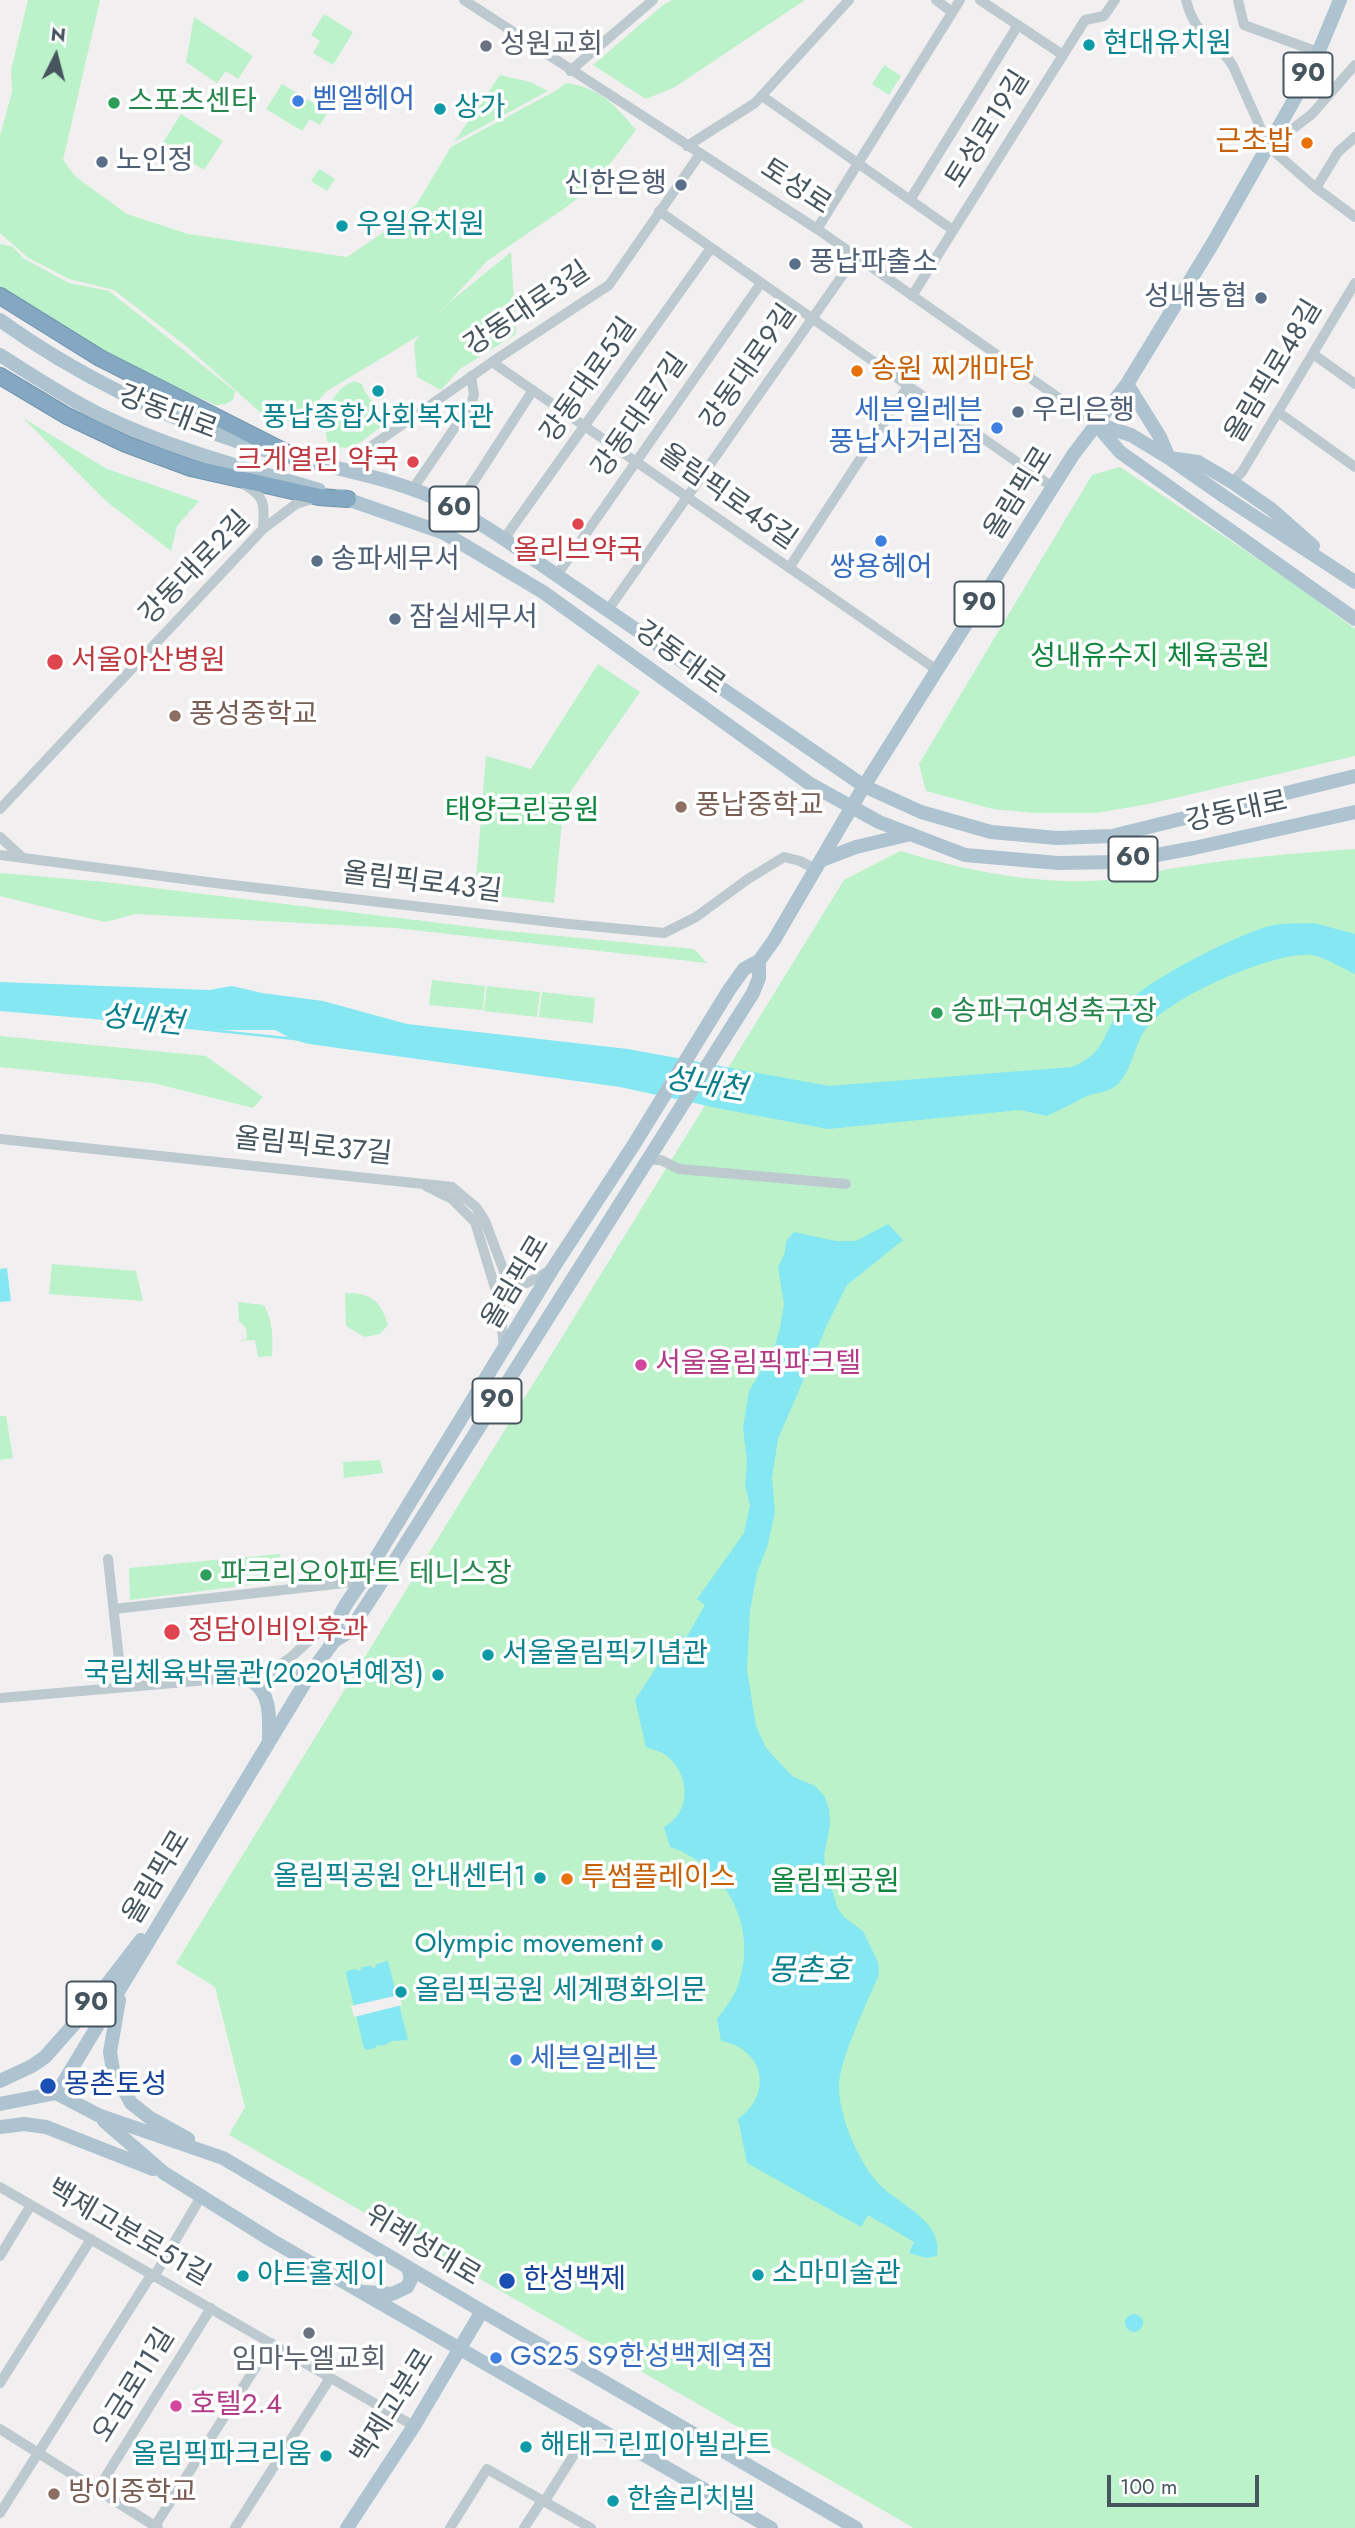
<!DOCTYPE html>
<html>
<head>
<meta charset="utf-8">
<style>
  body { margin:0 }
  #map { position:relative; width:1355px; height:2528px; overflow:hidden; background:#f2eff0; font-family:Jost,sans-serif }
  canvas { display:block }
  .north { position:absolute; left:21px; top:21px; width:70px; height:70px; -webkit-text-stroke:5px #fff; paint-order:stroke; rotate:6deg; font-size:19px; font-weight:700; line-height:28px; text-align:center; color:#46555e }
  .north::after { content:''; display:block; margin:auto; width:24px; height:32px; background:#46555e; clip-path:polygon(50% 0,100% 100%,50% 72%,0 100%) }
  .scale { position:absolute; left:1107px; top:2475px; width:152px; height:32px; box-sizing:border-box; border:4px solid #46555e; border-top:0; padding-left:9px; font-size:21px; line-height:24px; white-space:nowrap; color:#46555e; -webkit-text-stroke:5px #fff; paint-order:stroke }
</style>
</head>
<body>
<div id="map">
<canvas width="1355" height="2528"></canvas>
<div class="north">N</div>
<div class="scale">100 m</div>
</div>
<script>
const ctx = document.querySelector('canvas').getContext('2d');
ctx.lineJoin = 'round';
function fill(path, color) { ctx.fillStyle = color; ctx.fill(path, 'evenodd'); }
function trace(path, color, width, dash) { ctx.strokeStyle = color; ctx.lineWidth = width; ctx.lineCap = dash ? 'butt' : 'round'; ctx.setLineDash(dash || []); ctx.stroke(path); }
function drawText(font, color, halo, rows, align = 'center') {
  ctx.font = font + ' Jost,"Noto Sans KR",sans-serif'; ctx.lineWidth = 7; ctx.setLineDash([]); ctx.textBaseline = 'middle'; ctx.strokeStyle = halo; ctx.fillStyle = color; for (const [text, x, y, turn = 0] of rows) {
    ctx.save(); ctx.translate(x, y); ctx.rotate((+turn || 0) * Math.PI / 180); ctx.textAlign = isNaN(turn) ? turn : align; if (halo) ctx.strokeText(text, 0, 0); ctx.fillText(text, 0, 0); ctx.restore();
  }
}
fill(new Path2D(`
  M28 0H100L63 160 76 177 127 214 188 234 347 257 391 227 416 205 451 147 557 90 566 83C599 87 616 106 636 130L592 187 565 208 487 261 432 321 445 306 511 252 516 334 460 369 441 390 417 377 414 343 420 335 327 391 318 401 310 424 304 425 262 414 186 346 114 290 69 279 27 257 0 233V136L12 92 11 70Z
  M672 0H805L675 87 646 99 593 65 663 5Z
  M324 14 353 32 333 65 313 53 320 41 311 35Z
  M194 17 253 56 238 79 226 71 217 83 186 62Z
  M884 65 901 76 889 95 872 84Z
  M500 75 530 82 548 91 454 142Z
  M282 84 328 112 320 125 310 119 302 131 266 109Z
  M181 114 223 141 204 170 162 144Z
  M319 169 335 179 327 191 311 181Z
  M2 244 13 247 23 258 69 283 109 291 235 391 233 400 226 404 216 405 100 355 0 290V245Z
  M354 381 362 384 364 390 384 420 383 425C365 438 349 458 327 441 323 417 329 392 354 381Z
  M23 418 107 469 199 501 177 526 171 551 106 501Z
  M1120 467 1282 575 1355 629V756L1149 804 1096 813H1035L993 809 926 791 919 764 1092 475Z
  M598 664 640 692 564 801 554 903 475 893 486 756 531 769Z
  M1355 849V2528H914L229 2135 245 2107 215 1987 176 1963 844 880 900 851C962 869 1024 883 1089 881 1116 880 1142 874 1169 869 1230 859 1293 853 1355 849Z
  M0 873 105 882 497 930 694 949 707 963 395 928 136 914 105 922 0 896Z
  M432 980 485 986 483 1010 429 1005Z
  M487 986 540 992 537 1017 484 1011Z
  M542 992 595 998 593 1023 539 1017Z
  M0 1036 206 1056 263 1097 253 1108 153 1083 0 1067Z
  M52 1264 136 1271 143 1301 49 1294Z
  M345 1293C372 1293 380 1300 388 1325L380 1334 364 1337 346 1326Z
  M238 1302 264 1305C273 1322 273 1337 272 1356L258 1357 255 1340 238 1341 247 1339 246 1328 239 1321Z
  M0 1416H6L13 1458 0 1460Z
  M380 1460 383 1473 344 1478 343 1462Z
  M280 1554 283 1581 130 1600 129 1568Z`), '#bbf2ca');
fill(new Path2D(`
  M1314 923 1355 934V974C1342 968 1325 957 1311 955 1274 951 1165 999 1145 1030 1134 1046 1132 1069 1119 1083 1110 1093 1096 1092 1085 1097 1073 1103 1060 1110 1047 1116L1020 1110 828 1129 722 1109 620 1087 309 1044 294 1040 275 1030H222L0 1011V982L209 990 232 986 262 993 323 1001 407 1024 628 1049 829 1086 1072 1067C1109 1051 1100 1034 1122 1008 1146 980 1231 938 1266 927 1281 922 1299 924 1314 923Z
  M888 1224 903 1240 847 1285 827 1325 778 1439 772 1478 775 1512 768 1544 757 1573 750 1611 747 1670 756 1726 766 1748 792 1776 815 1786 825 1797 829 1809 830 1825 824 1856 825 1868 838 1909 844 1917 863 1931 878 1962 879 1974C868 2001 840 2058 839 2085 838 2115 859 2163 879 2184 898 2204 944 2221 937 2256L926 2258 909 2253 914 2242 868 2215 861 2227 747 2163 738 2119C773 2095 765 2049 721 2041L717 2019C726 2007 735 1996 739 1982 758 1926 725 1865 670 1847L664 1827C692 1812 690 1775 667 1756 661 1751 653 1750 646 1747L635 1700 678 1634 686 1638 705 1605 697 1599 744 1533 750 1505 745 1485 747 1461 743 1428 749 1391 774 1349 780 1328 784 1304 778 1267 785 1252 786 1241 794 1232 836 1241H856Z
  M7 1268 11 1301 0 1302V1269Z
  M388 1961 408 2040 392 2041 382 2046 377 2045 375 2048 367 2050 364 2048 346 1974 347 1971 355 1969 360 1971 362 1967 370 1966 374 1968 377 1964Z
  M1125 2323a9 9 0 1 1 18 0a9 9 0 1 1-18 0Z`), '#85e7f2');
fill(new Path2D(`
  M399 1995 402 2005 354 2017 351 2006Z`), '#f2eff0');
trace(new Path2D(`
  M162 1025 295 1039`), '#85e7f2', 2.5);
const highway = new Path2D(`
  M0 296 100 358 299 459
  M0 376 67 416 126 444 191 468 319 497 348 499`);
trace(highway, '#6f93ad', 18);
trace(new Path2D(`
  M464 0 817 229 1096 424
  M936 0 952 12
  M980 0 1063 55
  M1186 0C1196 39 1215 37 1233 66L1269 147 1316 188 1355 217
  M1238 0 1244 25 1318 52
  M570 71 653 0
  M762 96 953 230
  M687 146 755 103 849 0
  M1269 147 1312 114 1355 65
  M1316 188 1338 152 1355 137
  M910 200 1018 25
  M659 211 1054 488
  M817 229 960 0
  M912 296 1085 20 1104 16 1115 0
  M1313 354 1355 384
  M492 362 937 670
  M1278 412 1355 467
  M355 473 363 452 492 362 609 285 700 154
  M1232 482 1242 472 1355 283
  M245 485C267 498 264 506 263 529
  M412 490 471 404 474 395 471 376
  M456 509 533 390
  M504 539 711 248
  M789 568 908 386
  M557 575 761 283
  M608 610 856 256
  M0 809 263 529 296 504 315 498
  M0 837 23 858
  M0 855 215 883 569 924 664 933 696 917 748 879 784 857 800 861 817 870
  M0 1139 452 1187 476 1207 485 1221 505 1274 515 1281 527 1283 552 1269
  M648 1160H661L679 1169 846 1184
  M426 1186 452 1199 475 1222 500 1304 504 1351
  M108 1559 122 1687
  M114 1609 362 1581
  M269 1673 291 1657 339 1614
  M0 1698 312 1671
  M0 2187 414 2426
  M0 2256 31 2205
  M0 2383 91 2239
  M0 2429 158 2528
  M98 2489 211 2308
  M0 2513 148 2280 155 2275 202 2195
  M155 2526 271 2343
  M235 2528 330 2378
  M450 2528 487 2469 591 2528
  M524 2528 541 2502 546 2499 592 2426`), '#bcc9cf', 10);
trace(new Path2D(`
  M0 320C73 373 165 418 251 446 312 465 377 473 435 498 459 509 482 525 504 539L864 786 921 812 991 832 1057 838 1112 836 1355 776
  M0 355C33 376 66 398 101 415 171 449 245 468 319 490
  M1127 384 1160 437 1169 458 1198 462 1232 482 1271 509 1313 546
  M1096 424 1120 452 1355 619
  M1098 424 1131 435 1169 458 1225 497 1355 582
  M338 496 444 533 543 592 810 784 879 822 965 855 1058 863 1119 862 1194 848 1355 812
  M822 860 856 847 911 834
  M334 1641C336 1614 347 1603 362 1581L553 1268 633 1146 729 990 744 969 759 961 774 940 864 786 937 670 1073 455 1127 384 1213 243 1311 70 1340 0
  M230 1677C236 1679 247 1679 253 1682 272 1694 269 1721 269 1740
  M119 2000 110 2052 113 2070 131 2103 150 2118 188 2139
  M0 2081 32 2066 45 2057 91 2005 141 1940
  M56 2093 98 2115 223 2158 482 2311 856 2528
  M0 2104 56 2093 63 2083 312 1671 334 1641 349 1632 377 1589 753 993 759 978V961
  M104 2121 164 2173 271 2240 771 2528
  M0 2127 24 2124 46 2127 153 2169
  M365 2292 392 2294 407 2287 411 2279 408 2267
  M347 2528 414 2426 482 2311`), '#adc3d0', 14);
trace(highway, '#84a8c2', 16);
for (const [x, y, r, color] of [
  [1089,45,7,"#0f9aa8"],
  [486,46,7,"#6b7280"],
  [298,101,7,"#3f7fe0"],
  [114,103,7,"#2e9e5b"],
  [440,109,7,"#0f9aa8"],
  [1307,143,7,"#e8710a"],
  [102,162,7,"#5c6f8a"],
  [681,185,7,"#5c6f8a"],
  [342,226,7,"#0f9aa8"],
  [795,264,7,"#5c6f8a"],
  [1261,298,7,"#5c6f8a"],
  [857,371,7,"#e8710a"],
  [378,391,7,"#0f9aa8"],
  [1018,412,7,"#5c6f8a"],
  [997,428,7,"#3f7fe0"],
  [413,462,7,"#e0444e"],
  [578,524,7,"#e0444e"],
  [881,541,7,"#3f7fe0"],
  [317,561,7,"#5c6f8a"],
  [395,619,7,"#5c6f8a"],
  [55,662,9,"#e0444e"],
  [175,716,7,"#8d6e63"],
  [681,807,7,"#8d6e63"],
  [937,1013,7,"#2e9e5b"],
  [641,1365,7,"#d1479c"],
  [206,1575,7,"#2e9e5b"],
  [172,1632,9,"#e0444e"],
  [488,1655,7,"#0f9aa8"],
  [438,1675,7,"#0f9aa8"],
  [540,1878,7,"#0f9aa8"],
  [567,1879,7,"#e8710a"],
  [657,1945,7,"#0f9aa8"],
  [401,1992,7,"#0f9aa8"],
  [516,2060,7,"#3f7fe0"],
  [48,2086,9,"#1a4fb4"],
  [758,2275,7,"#0f9aa8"],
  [243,2276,7,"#0f9aa8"],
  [507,2281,9,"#1a4fb4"],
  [309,2333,7,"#6b7280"],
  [496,2358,7,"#3f7fe0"],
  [176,2406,7,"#d1479c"],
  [526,2447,7,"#0f9aa8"],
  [326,2456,7,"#0f9aa8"],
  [54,2494,7,"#8d6e63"],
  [613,2501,7,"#0f9aa8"]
]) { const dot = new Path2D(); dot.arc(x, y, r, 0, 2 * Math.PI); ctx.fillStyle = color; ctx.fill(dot); trace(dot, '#fff', 2.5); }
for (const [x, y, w] of [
  [1308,75,49],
  [454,509,49],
  [979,604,49],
  [1133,859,49],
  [497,1401,49],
  [91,2004,49]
]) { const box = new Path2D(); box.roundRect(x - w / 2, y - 22.5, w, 45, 5); ctx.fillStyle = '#fff'; ctx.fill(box); trace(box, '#46555e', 2); }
drawText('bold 26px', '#46555e', null, [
  ["90",1308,75],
  ["60",454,509],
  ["90",979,604],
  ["60",1133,859],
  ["90",497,1401],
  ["90",91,2004]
]);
drawText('28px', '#0d838f', '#fff', [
  ["현대유치원",1103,45],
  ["상가",454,109],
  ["우일유치원",356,226],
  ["풍납종합사회복지관",378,419,"center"],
  ["서울올림픽기념관",502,1655],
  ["국립체육박물관(2020년예정)",424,1675,"right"],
  ["올림픽공원 안내센터1",526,1878,"right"],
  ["Olympic movement",643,1945,"right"],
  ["올림픽공원 세계평화의문",415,1992],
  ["소마미술관",772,2275],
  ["아트홀제이",257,2276],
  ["해태그린피아빌라트",540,2447],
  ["올림픽파크리움",312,2456,"right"],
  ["한솔리치빌",627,2501]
], 'left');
drawText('28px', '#5b616d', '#fff', [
  ["성원교회",500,46],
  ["임마누엘교회",309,2361,"center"]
], 'left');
drawText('28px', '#366cbe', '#fff', [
  ["벧엘헤어",312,101],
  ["세븐일레븐",983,412,"right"],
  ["풍납사거리점",983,444,"right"],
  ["쌍용헤어",881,569,"center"],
  ["세븐일레븐",530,2060],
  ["GS25 S9한성백제역점",510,2358]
], 'left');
drawText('28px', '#27864d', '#fff', [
  ["스포츠센타",128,103],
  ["송파구여성축구장",951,1013],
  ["파크리오아파트 테니스장",220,1575]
], 'left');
drawText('28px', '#46555e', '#fff', [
  ["토성로19길",989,130,-58],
  ["토성로",795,188,33],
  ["강동대로3길",528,310,-34],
  ["강동대로9길",750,368,-55],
  ["올림픽로48길",1275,372,-59],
  ["강동대로5길",590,381,-55],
  ["강동대로",167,414,21],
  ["강동대로7길",641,416,-55],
  ["올림픽로",1020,494,-58],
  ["올림픽로45길",727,498,35],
  ["강동대로2길",196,569,-46],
  ["강동대로",679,659,36],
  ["강동대로",1237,813,-12],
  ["올림픽로43길",422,884,7],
  ["올림픽로37길",313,1148,6],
  ["올림픽로",517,1283,-59],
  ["올림픽로",158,1878,-59],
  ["백제고분로51길",128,2234,30],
  ["위례성대로",422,2247,31],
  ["오금로11길",135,2386,-58],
  ["백제고분로",394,2407,-58]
]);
drawText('28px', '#c56008', '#fff', [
  ["근초밥",1293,143,"right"],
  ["송원 찌개마당",871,371],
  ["투썸플레이스",581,1879]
], 'left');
drawText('28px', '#4e5e75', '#fff', [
  ["노인정",116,162],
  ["신한은행",667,185,"right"],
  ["풍납파출소",809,264],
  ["성내농협",1247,298,"right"],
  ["우리은행",1032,412],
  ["송파세무서",331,561],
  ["잠실세무서",409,619]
], 'left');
drawText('28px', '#be3a42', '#fff', [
  ["크게열린 약국",399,462,"right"],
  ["올리브약국",578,552,"center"],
  ["서울아산병원",71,662],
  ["정담이비인후과",188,1632]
], 'left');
drawText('28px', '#11863f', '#fff', [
  ["성내유수지 체육공원",1150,658],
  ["태양근린공원",522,812],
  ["올림픽공원",835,1883]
]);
drawText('28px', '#785e54', '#fff', [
  ["풍성중학교",189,716],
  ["풍납중학교",695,807],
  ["방이중학교",68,2494]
], 'left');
drawText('28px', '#b23c85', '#fff', [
  ["서울올림픽파크텔",655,1365],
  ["호텔2.4",190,2406]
], 'left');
drawText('28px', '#164399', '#fff', [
  ["몽촌토성",64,2086],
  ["한성백제",523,2281]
], 'left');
drawText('italic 30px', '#067e8c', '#fff', [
  ["성내천",142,1022,6],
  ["성내천",705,1086,9],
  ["몽촌호",809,1973]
]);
</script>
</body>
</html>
